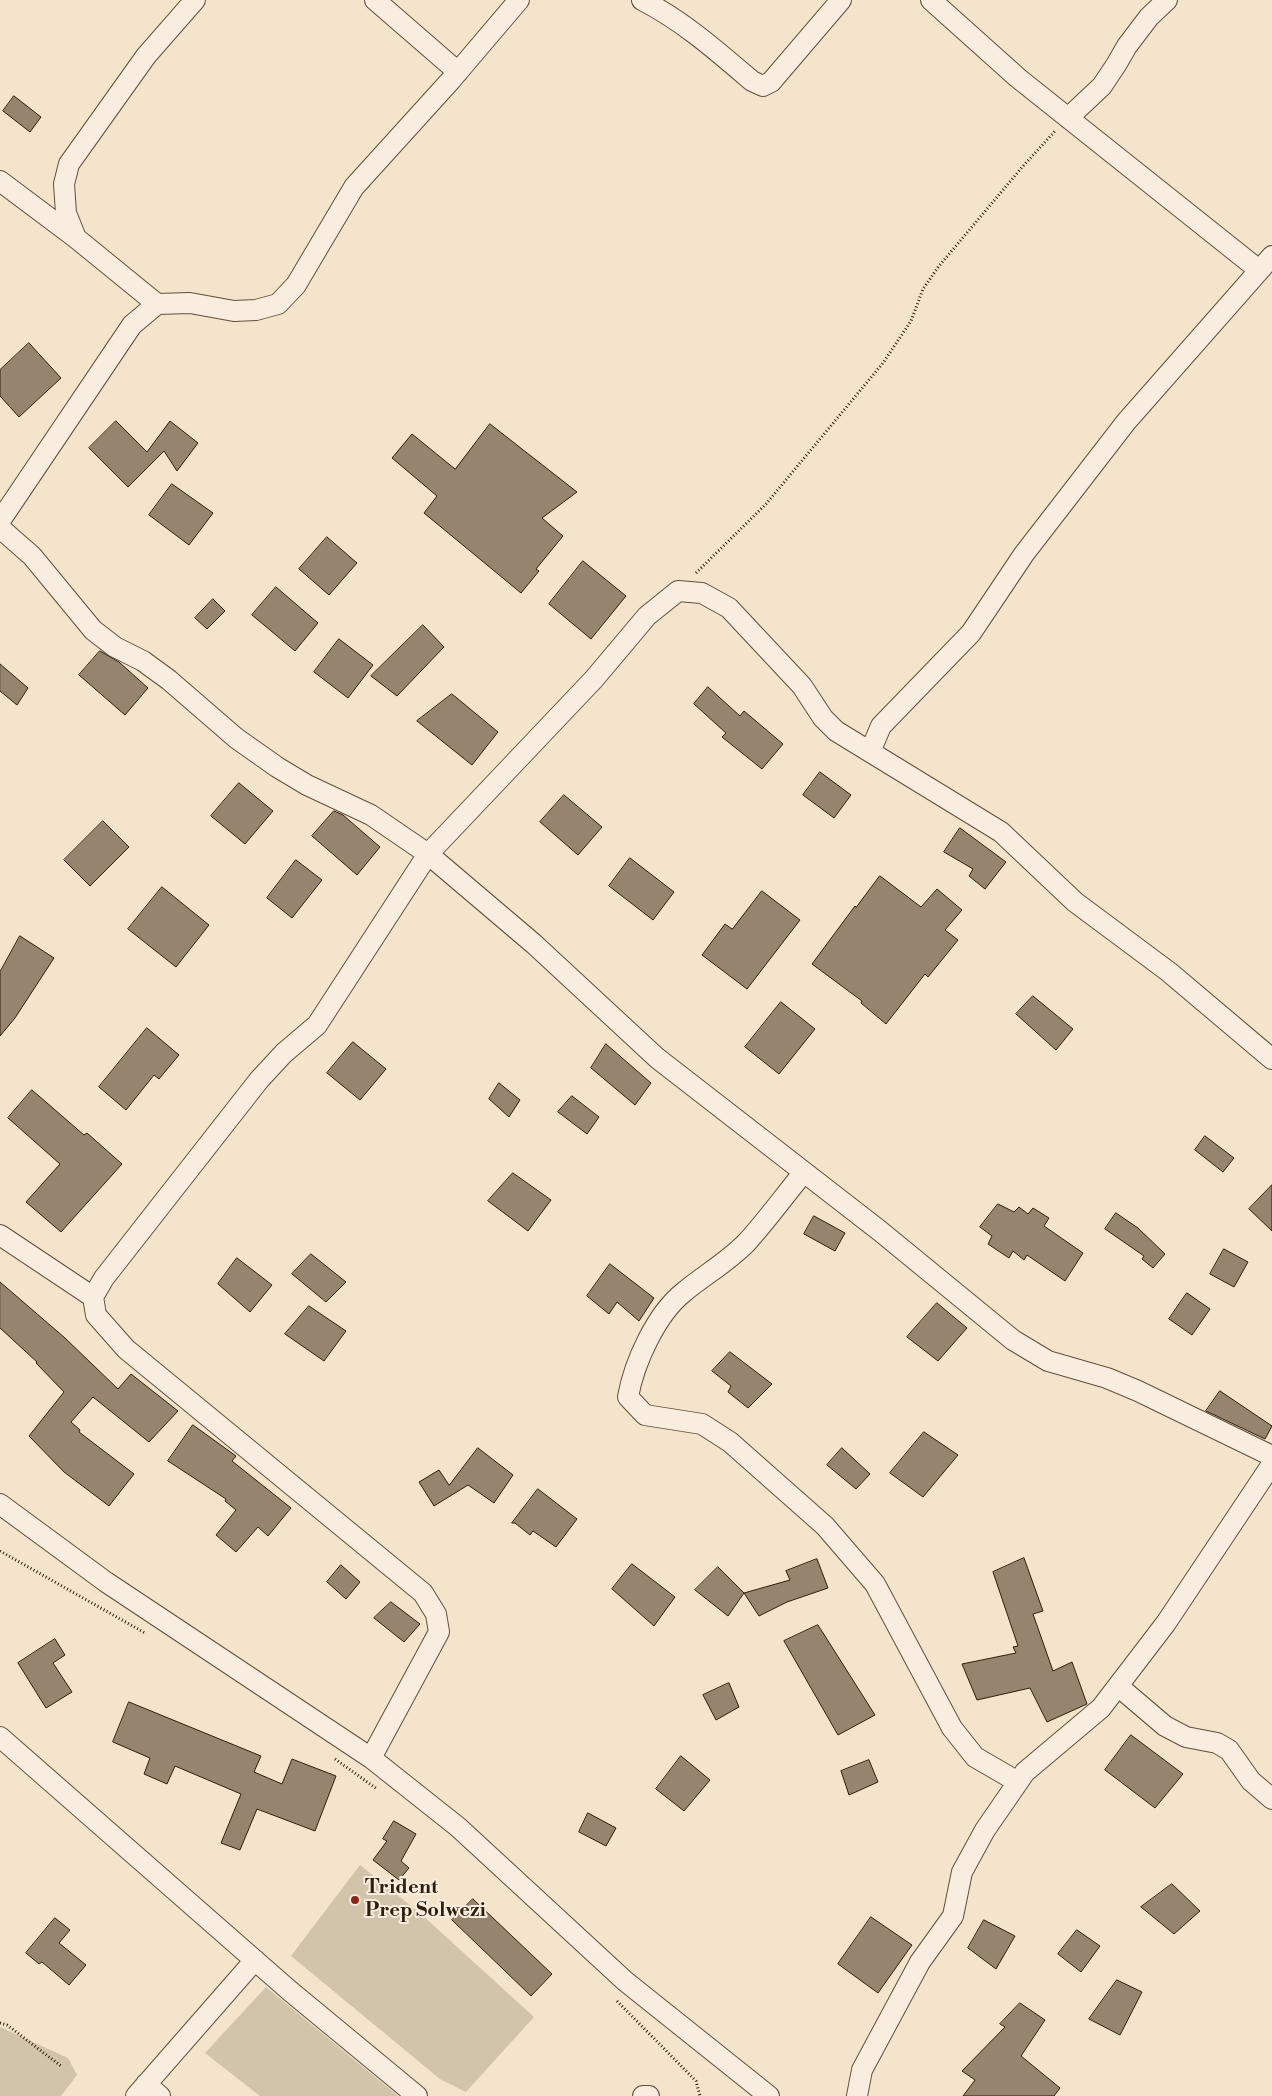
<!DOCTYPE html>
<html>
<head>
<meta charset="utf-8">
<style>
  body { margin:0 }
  canvas { display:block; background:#f4e4cc }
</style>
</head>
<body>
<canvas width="1272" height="2096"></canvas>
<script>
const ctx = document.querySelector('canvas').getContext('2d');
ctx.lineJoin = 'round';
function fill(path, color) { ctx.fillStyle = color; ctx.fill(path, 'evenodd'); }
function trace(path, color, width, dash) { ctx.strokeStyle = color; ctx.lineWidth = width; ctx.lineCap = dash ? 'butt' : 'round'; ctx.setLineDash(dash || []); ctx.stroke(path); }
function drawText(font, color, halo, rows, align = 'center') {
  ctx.font = font + ' "Libre Bodoni",serif'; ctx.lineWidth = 4; ctx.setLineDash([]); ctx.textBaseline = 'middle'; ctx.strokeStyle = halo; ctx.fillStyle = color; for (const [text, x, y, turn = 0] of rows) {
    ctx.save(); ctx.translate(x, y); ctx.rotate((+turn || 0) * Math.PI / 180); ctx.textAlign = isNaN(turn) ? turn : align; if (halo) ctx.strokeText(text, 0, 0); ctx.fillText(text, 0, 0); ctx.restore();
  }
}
fill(new Path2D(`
  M360 1865 421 1914 534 2017 466 2092 440 2079 291 1956Z
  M266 1987 398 2096H260L205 2053Z
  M0 2027 68 2058 77 2075 61 2096H0Z`), '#d2c3ab');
const building = new Path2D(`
  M14 96 41 117 30 132 3 111Z
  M29 343 61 378 19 417 0 396V370Z
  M116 421 147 452 170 421 198 443 177 471 164 451 128 487 89 448Z
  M490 424 577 492 542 518 563 536 536 569 539 571 521 593 424 513 437 496 392 458 412 434 455 469Z
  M172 484 213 513 189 545 149 515Z
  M327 537 357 563 329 595 299 569Z
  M583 561 626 596 591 639 549 604Z
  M276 587 318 623 295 651 252 615Z
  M213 599 225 611 207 629 195 618Z
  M423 625 444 647 397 696 371 676Z
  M339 639 373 665 348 698 314 672Z
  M100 651 119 662 148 688 125 715 79 675Z
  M0 664 28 688 17 705 0 691Z
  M708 687 740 716 744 711 783 744 762 769 722 737 726 733 694 704Z
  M452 694 498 732 472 765 417 721Z
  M820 772 851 795 834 818 803 795Z
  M239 783 273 811 245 844 211 816Z
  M564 795 602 827 578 855 540 822Z
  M334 811 343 815 380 847 357 875 312 836Z
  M103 821 129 847 90 886 64 860Z
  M960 828 1006 862 985 889 969 876 973 869 944 852Z
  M630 858 674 892 653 920 609 886Z
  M296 860 322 880 292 918 267 898Z
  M880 876 921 907 937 889 962 910 945 930 958 940 928 977 925 974 886 1024 861 1003 862 1001 812 964 855 906 856 907Z
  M162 887 209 925 176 967 128 929Z
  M762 891 800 920 747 989 702 955 725 924 732 929Z
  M20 936 54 958 15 1018 0 1036V972Z
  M1033 996 1073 1029 1056 1050 1016 1014Z
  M781 1002 815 1029 779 1074 745 1047Z
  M147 1028 179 1055 159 1079 154 1075 126 1110 99 1087Z
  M353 1042 386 1069 360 1100 327 1073Z
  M606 1044 651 1083 635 1105 591 1068Z
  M499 1083 520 1100 509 1117 489 1099Z
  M32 1090 84 1135 87 1133 122 1164 61 1232 26 1202 60 1164 8 1118Z
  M572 1096 599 1117 587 1134 558 1112Z
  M1205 1136 1234 1158 1223 1172 1195 1150Z
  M513 1173 551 1200 528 1231 488 1201Z
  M1272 1185V1231L1249 1209Z
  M998 1204 1014 1212 1019 1207 1028 1214 1033 1208 1049 1218 1044 1226 1083 1253 1065 1281 1027 1255 1024 1260 1013 1251 1009 1258 988 1244 992 1236 980 1227Z
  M1116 1213 1138 1228 1165 1254 1153 1268 1142 1259 1144 1256 1105 1229Z
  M814 1216 845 1233 835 1251 804 1234Z
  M1224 1249 1248 1262 1234 1287 1210 1274Z
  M311 1254 346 1282 326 1302 292 1274Z
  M237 1258 272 1285 250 1312 218 1284Z
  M610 1264 654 1298 639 1321 617 1302 609 1314 587 1296Z
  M0 1282 65 1338 118 1389 131 1374 178 1411 149 1442 93 1397 71 1422 80 1430 79 1432 134 1474 109 1506 64 1472 29 1436 64 1392 36 1363 37 1362 0 1328Z
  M1187 1293 1210 1309 1192 1335 1169 1319Z
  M937 1303 967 1328 938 1361 907 1337Z
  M309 1306 346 1331 324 1361 285 1334Z
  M730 1352 772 1384 748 1408 728 1392 731 1386 712 1371Z
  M1220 1391 1272 1426 1265 1439 1206 1411Z
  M193 1425 236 1456 232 1461 291 1508 268 1536 258 1527 236 1552 216 1535 236 1510 225 1501 226 1499 168 1461Z
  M924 1432 958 1455 923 1497 890 1473Z
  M478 1448 513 1475 494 1503 468 1485 434 1506 419 1482 439 1470 449 1485Z
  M842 1448 870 1474 856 1489 827 1465Z
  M538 1489 577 1519 556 1547 533 1531 530 1535 515 1523H512Z
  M1024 1558 1043 1611 1033 1614 1053 1671 1072 1662 1087 1704 1047 1722 1030 1688 977 1700 962 1664 1016 1653 1013 1647 1018 1646 993 1572Z
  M817 1559 828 1588 787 1602 759 1616 744 1593 790 1580 786 1571Z
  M632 1564 675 1597 654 1626 612 1589Z
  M341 1565 360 1582 346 1599 327 1582Z
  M718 1567 744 1593 728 1616 695 1590Z
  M391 1602 420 1624 404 1642 374 1618Z
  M818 1625 875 1715 838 1735 784 1641Z
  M55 1639 65 1655 53 1663 72 1692 46 1708 18 1663Z
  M729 1683 739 1707 716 1720 703 1695Z
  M129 1702 261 1756 254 1772 282 1784 292 1759 336 1776 315 1831 257 1809 240 1850 221 1843 241 1794 175 1766 167 1784 144 1774 150 1758 113 1742Z
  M1131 1735 1183 1774 1155 1808 1105 1770Z
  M681 1756 710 1780 684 1811 656 1789Z
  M869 1760 878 1782 849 1795 841 1771Z
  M588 1813 616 1828 606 1846 579 1832Z
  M394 1821 416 1834 401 1861 409 1868 399 1880 373 1860 387 1841 383 1839Z
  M1172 1884 1200 1911 1174 1934 1141 1907Z
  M473 1899 552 1974 531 1996 452 1920Z
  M871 1917 912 1945 878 1993 838 1964Z
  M55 1918 70 1930 59 1943 86 1965 69 1985 42 1962 39 1964 26 1953Z
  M984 1920 1015 1936 996 1969 968 1948Z
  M1077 1930 1100 1946 1081 1972 1058 1954Z
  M1117 1980 1142 1992 1120 2035 1089 2019Z
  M1020 2003 1045 2020 1021 2056 1060 2088 1054 2096H963L975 2080 962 2071 1005 2027 1000 2024Z`);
fill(building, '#95856f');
trace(building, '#2e1f0b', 1);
const minor = new Path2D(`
  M375 0 458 72
  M642 0C683 21 717 51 752 81L763 86 771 82 841 0
  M931 0 1018 78 1259 270
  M1068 118 1102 86 1116 65 1127 46 1149 17 1167 0
  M0 181 76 238
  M157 304 76 238 66 213 64 184 69 164 146 56 195 0
  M0 521 132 325 157 304 190 303 234 311 256 310 278 304 296 285 354 187 451 80 519 0
  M0 528 32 556 93 630 115 647 143 661 169 680 236 738 277 767 307 785 371 815 428 854 534 944 657 1058 880 1231 1013 1340 1048 1361 1107 1378 1138 1391 1272 1456
  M870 752 881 726 971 633 1024 554 1126 422 1272 256
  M804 1172C785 1195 767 1220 747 1242 728 1262 704 1275 684 1292 656 1314 634 1363 628 1397L645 1415 702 1424 730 1442 825 1526 875 1584 952 1728 975 1757 1018 1782
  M0 1235 93 1297
  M0 1504 106 1582 371 1758 458 1827 625 1981 769 2096
  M1118 1686 1165 1726 1186 1737 1217 1743 1229 1750 1251 1781 1272 1799
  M0 1737 290 1991 417 2096
  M371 1758 439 1632 436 1614 423 1593 126 1349 96 1315 93 1297 104 1278 259 1080 284 1053 317 1025 428 854 594 679 647 616 678 591 702 593 729 608 802 686 823 718 836 731 1001 832 1075 902 1169 972 1272 1059
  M146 2084 160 2096
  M136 2096 255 1960
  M643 2096H649
  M857 2096 862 2070 884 2029 920 1962 953 1916 962 1872 985 1830 1025 1772 1101 1708 1166 1623 1272 1464`);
trace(minor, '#60503b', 22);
trace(new Path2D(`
  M696 573 766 504 883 363 911 321 923 289 939 266 1024 165 1056 130
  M0 1551 145 1633
  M335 1759 377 1789
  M617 2001 696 2081 700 2096
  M0 2023 7 2025 61 2066`), '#2e1f0b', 3, [1, 2.5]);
trace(minor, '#f8edde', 20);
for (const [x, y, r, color] of [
  [355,1900,5,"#8f2418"]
]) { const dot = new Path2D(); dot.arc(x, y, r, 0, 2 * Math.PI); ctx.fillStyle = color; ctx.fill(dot); trace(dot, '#f8edde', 2); }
drawText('bold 20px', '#2e1f0b', '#f8edde', [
  ["Trident",365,1888],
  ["Prep Solwezi",365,1911]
], 'left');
</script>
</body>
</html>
